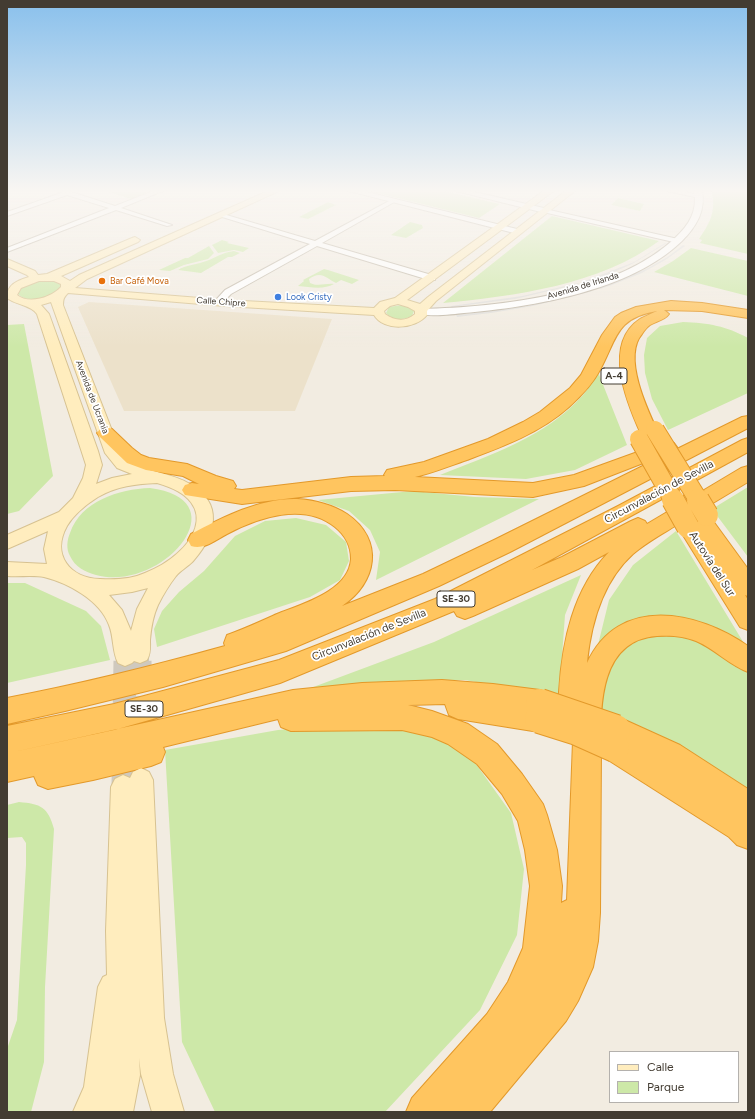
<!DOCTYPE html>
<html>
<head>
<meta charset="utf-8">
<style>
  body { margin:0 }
  #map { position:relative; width:755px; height:1119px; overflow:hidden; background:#f2ece1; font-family:Figtree,sans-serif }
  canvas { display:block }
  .frame { position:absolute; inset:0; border:8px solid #433c32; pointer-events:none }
  .legend { position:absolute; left:609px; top:1051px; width:130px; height:52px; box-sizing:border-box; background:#fff; border:1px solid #b4b1ad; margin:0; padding:5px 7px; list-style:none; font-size:12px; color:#433c32 }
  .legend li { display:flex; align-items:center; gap:8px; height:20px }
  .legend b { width:20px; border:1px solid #b4b1ad }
</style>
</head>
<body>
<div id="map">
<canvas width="755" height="1119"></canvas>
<div class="frame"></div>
<ul class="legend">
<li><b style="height:5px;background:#ffedbe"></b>Calle</li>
<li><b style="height:11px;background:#cde8a8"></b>Parque</li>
</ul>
</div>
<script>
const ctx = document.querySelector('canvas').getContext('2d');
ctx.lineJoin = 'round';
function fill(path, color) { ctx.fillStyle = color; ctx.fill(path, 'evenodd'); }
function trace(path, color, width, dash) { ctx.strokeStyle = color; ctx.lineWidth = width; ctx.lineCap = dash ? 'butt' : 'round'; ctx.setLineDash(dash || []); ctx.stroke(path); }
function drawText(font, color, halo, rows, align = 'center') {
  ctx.font = font + ' Figtree,sans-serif'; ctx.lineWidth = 3.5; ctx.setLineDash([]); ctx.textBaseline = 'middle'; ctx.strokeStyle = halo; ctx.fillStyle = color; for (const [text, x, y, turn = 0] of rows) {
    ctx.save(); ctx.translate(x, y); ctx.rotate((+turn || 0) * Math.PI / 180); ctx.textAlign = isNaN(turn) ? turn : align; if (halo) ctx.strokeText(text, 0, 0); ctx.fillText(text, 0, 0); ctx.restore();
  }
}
fill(new Path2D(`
  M89 302 332 319 295 411H124L78 307Z`), '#ece1ca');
fill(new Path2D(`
  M103 190H153L131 199Z
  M365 190H440L500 204 479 218Z
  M711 190H748V254L700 243 702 240 699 239C710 223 717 210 711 190Z
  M618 198 644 204 640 211 611 205Z
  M328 202 336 205 308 219 299 217Z
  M552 216 659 241C600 285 515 296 443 303Z
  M410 222 422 225 423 228 406 238 391 235Z
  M222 240 229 242 227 243 249 248 243 252 234 250 218 253 212 245Z
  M209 246 214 253 208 259 184 265 170 271 159 270 185 258H188Z
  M691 248 748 261V296L654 272 673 261Z
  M234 251 240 253 232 257H228L201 273 178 270C186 265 195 265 203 262 214 259 222 252 234 251Z
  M324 269 328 270 359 280 352 284 341 280 336 283C326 278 321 270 309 279L310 283C318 287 325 283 334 284 324 290 310 287 298 286L304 281 303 280Z
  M40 281H55L60 284V287C54 299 28 304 18 294L22 287Z
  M402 305 406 306 414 311 412 316C404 320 393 321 386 313L389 307Z
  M683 322C709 323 726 326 748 338V393L668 430 652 399 645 373 644 355 647 338 660 326Z
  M24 324 53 476 19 511 7 514V325Z
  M598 372 627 445 575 470 526 479 440 475C490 455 546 437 583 395 589 388 594 379 598 372Z
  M748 487V557L712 509Z
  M150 488C242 500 162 593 96 575 85 572 75 567 70 556 66 549 67 540 70 533 81 501 119 489 150 488Z
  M413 491 475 497 539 499 376 580 380 552 370 530 349 511 318 500Z
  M296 518 326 525 346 542 349 561 340 580 310 597 157 647 154 629 162 611 179 592 204 571 235 536 265 521Z
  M676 531 748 650V794L596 710 597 649 609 600 633 565Z
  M581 575 565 615 559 697 465 680 366 683 300 692 434 642Z
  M7 583H25L86 611 101 626 110 660 7 683Z
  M366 722 426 730 471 757 511 813 524 869 517 935 480 1010 385 1112H215L182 1042 165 750 278 730Z
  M19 802C41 804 48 807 54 829L45 987 44 1062 31 1112H7V1049L17 1020 26 865V843L22 837 7 838V805Z`), '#cde8a8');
fill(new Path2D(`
  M665 243H667L632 264 605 276 587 282 585 281 634 262Z
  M683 245 685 246 667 259 642 273 612 285 600 289 598 288 648 268 669 256Z
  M578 283 579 284 515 299 452 307 451 306 522 296Z
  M591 290 593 291 533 306 491 313 457 317 456 315 528 306Z`), '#e1dfdb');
trace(new Path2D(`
  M140 654V662
  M125 662V657`), '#cfc9be', 18, [18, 9]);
trace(new Path2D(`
  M140 661 141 721
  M123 787 125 661`), '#cfc9be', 23, [23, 12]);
const minor = new Path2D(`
  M55 190H65L115 206 156 190H165L121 208 172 225 167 226 116 210 7 252V248L109 208 67 195 7 216V212L61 193Z
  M664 190H678L702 196 699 198Z
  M391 200 396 201 322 243 435 276V280H429L317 246 231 294 221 304H215L214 302 225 290 310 244 219 216V214H223L315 241Z
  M545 209 678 239 681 241 678 243 543 212 542 211Z`);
const tertiary = new Path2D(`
  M345 190H359L521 230 522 232 518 234Z
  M452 190H466L548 209 549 211 545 213Z
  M694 190H702C706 211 696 227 682 241 630 291 533 307 464 313 455 314 422 318 417 312L422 309C500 307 616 294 675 238 689 225 698 211 694 190Z`);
const secondary = new Path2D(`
  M270 190H281L87 279 75 288 225 300 374 308 380 302 395 298 545 190H555L407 300 420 304 428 297 567 190H576L436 301 427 311V315C416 329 384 332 374 315L225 306 68 293C64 297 63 299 63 305L120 451C122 454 125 458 128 461 146 472 172 473 190 484 224 503 216 535 194 560 189 566 181 570 176 576 169 585 163 595 158 605 153 616 151 628 150 640 150 648 151 653 147 660L140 663 134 661 132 663 125 666 118 663C112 651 114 637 109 625 100 600 68 583 44 577 33 575 19 577 7 576V562L47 564 44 549 48 531 7 549V535L59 512 73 498 83 478 86 465 37 314C31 305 16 305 7 298 7 285 16 281 29 277L27 275 7 266V259L35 271 38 275 47 274 132 238 135 237 140 240 138 242 61 276 70 281 79 275ZM39 281H54L61 284V287C52 297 29 305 17 295L21 288ZM51 302 105 453 117 468 132 474 112 478 96 484 102 465 98 451 49 314 41 305ZM398 304 408 307 415 311V314C406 322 395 321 385 314L384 311 390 306ZM157 483C226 502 194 554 145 573 132 579 115 580 100 579 70 578 51 555 67 526 74 514 87 504 98 497 117 486 136 484 157 483ZM148 588 137 609 131 631 122 610 109 595 132 592Z
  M141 768 149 772 153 780 164 1018 173 1074 184 1112H152L141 1074 139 1058 140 1075 133 1112H73L84 1087 98 987 103 977 107 975 106 931 111 787 115 779 123 775 130 778 133 772Z`);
const motorway = new Path2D(`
  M671 301 702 303 748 310V318L702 311 664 310 669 314C665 320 657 321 650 325 647 327 644 331 642 334 622 357 648 411 659 434L656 438 650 440 644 438 641 434C627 403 602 344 640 319 645 316 651 314 657 311 615 318 617 339 600 370 592 385 580 397 569 407 540 433 502 447 467 460 449 466 433 473 415 477L533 483 574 475 668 441 674 443 677 447 675 450 742 417 748 416V428L510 552 439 586 286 651 163 687 65 711 7 724V698C80 684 153 666 225 646L224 643 227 635C244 629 261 621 277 614 302 604 349 591 351 559 351 546 345 535 335 527 304 502 259 517 227 534 215 540 205 550 191 546L188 540 191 534C223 517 260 498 297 499 314 500 333 505 347 514 385 540 377 583 342 606L423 574 494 540 669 453 584 486 533 497 395 490 351 491 242 504 185 495 182 490 185 485 192 483 199 484 183 476 146 470 127 463 100 437 97 433 100 429 106 427 112 429 132 448 141 455 149 458 187 464 216 476 233 481 236 486 234 489 242 490 351 477 385 476 384 475 387 470 424 462 488 439 523 422 540 412 570 388 581 375 602 335 615 317 621 313 636 307Z
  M748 438V452L532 570 562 557 631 521 638 518 645 521 647 524 741 468 748 466V482L698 512 701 511 708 514 748 569V596L745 595 748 600V630L740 627 681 532 678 527 680 523C664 533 647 542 633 554 603 581 591 623 587 663 619 594 698 611 748 646V672C729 665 715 649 696 641 684 636 670 635 657 636 600 640 600 705 601 748L606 738 602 729 606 720 616 716 680 745 748 789V849L737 845 729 837 605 758 601 748 600 913 598 941 593 967 578 1001 566 1021 490 1112H406L412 1098 487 1014 508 982 523 948 530 886 525 850 518 821 502 794 477 764 448 744 432 737 402 730 291 731 281 727 278 719 163 747 165 752 161 762 151 766 93 780 48 789 38 785 34 776 7 782V726L114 704 279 660 435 599 618 506 742 440ZM693 515 691 520H685ZM609 552C573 589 562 642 559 692 558 708 556 723 562 737L573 741 567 900 561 903 562 886 557 850 547 815 543 804 522 774 497 744 468 724 432 711 408 705 445 704 449 715 458 719 539 732 549 728 553 719 549 712 553 703 549 694 540 690 493 684 442 680 362 683 293 690 9 753 114 730 280 683 454 611 457 616 465 619 473 616 578 569Z`);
trace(minor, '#c0b7a7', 2);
trace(tertiary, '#c0b7a7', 2);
trace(secondary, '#d7c291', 2);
trace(motorway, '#e3992a', 2);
fill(minor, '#fff');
fill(tertiary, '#fff');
fill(secondary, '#ffedbe');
fill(motorway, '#ffc55f');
const motorwayBridgeFar2 = new Path2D(`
  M655 430 699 501
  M639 439 674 501`);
const motorwayBridgeFar1 = new Path2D(`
  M673 500 688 527
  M698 500 707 515`);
const motorwayBridge = new Path2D(`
  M540 703 616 729
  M539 719 577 731 615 748`);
trace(motorwayBridgeFar2, '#e3992a', 20, []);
trace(motorwayBridgeFar1, '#e3992a', 24, []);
trace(motorwayBridge, '#e3992a', 30, []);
trace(motorwayBridgeFar2, '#ffc55f', 18);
trace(motorwayBridgeFar1, '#ffc55f', 22);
trace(motorwayBridge, '#ffc55f', 28);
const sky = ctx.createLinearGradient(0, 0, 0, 347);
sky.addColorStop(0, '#89c0ec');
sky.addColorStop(0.55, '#f9f6f2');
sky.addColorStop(1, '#f9f6f200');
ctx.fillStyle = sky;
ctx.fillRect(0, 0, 755, 347);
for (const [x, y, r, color] of [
  [102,281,4,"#e8710a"],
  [278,297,4,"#3f7fe0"]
]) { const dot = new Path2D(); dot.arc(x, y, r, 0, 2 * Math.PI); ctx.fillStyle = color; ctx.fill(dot); trace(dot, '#fff', 1.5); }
drawText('9px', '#c56008', '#fff', [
  ["Bar Café Mova",110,281]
], 'left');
drawText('9px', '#433c32', '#fff', [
  ["Avenida de Irlanda",583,286,-17],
  ["Calle Chipre",221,302,4],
  ["Avenida de Ucrania",92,397,69]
]);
drawText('9px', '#366cbe', '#fff', [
  ["Look Cristy",286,297]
], 'left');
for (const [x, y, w] of [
  [614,376,26],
  [456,599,38],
  [144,709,38]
]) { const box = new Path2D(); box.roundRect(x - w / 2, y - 8, w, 16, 3); ctx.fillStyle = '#fff'; ctx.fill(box); trace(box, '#433c32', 1); }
drawText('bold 10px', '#433c32', null, [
  ["A-4",614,376],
  ["SE-30",456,599],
  ["SE-30",144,709]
]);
drawText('11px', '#433c32', '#fff', [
  ["Circunvalación de Sevilla",659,492,-28],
  ["Autovía del Sur",712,564,57],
  ["Circunvalación de Sevilla",369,635,-22]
]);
</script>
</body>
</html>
